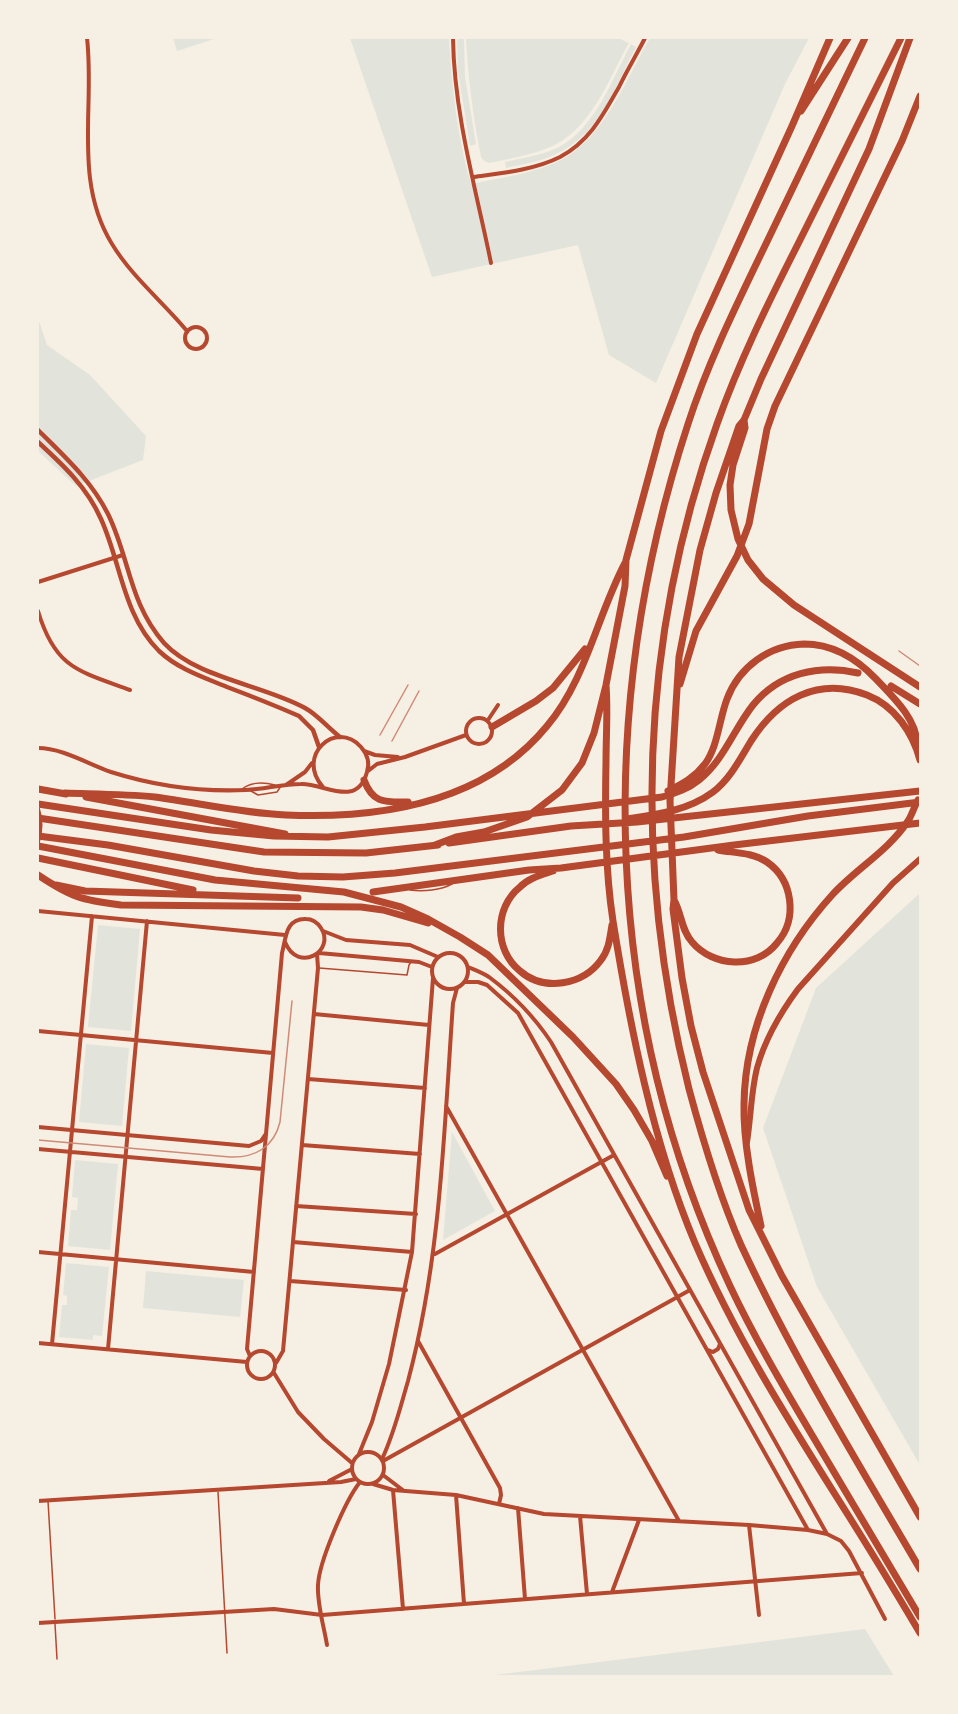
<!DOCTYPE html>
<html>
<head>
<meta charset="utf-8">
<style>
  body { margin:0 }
  #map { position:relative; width:958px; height:1714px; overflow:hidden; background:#f6efe4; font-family:"Alegreya Sans",sans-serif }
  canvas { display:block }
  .frame { position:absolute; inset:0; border:39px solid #f6efe4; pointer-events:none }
</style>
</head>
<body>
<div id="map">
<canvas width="958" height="1714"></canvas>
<div class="frame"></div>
</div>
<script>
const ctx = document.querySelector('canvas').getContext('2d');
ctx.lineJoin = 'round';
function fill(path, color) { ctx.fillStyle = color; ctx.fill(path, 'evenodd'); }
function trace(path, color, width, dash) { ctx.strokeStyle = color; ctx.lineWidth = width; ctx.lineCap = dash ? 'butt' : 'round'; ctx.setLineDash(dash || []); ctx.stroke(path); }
fill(new Path2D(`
  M173 38H217L177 51Z
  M350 38H449C452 86 457 137 471 184 499 178 536 173 561 160 603 139 627 78 650 38H809L785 84 656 383 609 355 578 245 432 277Z
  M457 38H464L465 77 476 144 470 146 458 71Z
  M466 38H618L629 43C608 80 591 131 548 148 530 155 509 159 489 163L484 161 481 157C473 117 468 78 466 38Z
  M631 44 636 47C617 83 600 133 560 152 544 161 524 164 506 168L505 162C523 158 543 155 559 147 596 127 612 79 631 44Z
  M38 318 47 345 90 375 146 436 143 460 76 486 38 451Z
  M920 893V1465L817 1287 763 1128 816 988Z
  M98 925 140 929 131 1031 88 1027Z
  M86 1044 129 1048 122 1126 79 1122Z
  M452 1132 495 1211 443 1240Z
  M75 1160 118 1164 110 1250 68 1246 71 1210H77L78 1198 72 1197Z
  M66 1263 109 1267 102 1336 93 1335V1340L59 1337 62 1305H67V1296L63 1295Z
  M146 1271 244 1280 240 1317 143 1308Z
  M865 1629 894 1676H487Z`), '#e2e4dc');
trace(new Path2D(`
  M242 789C251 782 264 782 275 785
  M251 791 258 795 277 792 281 786
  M410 890C423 892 441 890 452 884
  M319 968 407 975 409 965 411 962
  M218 1492 227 1653
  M48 1501 55 1619
  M55 1624 57 1659`), '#b5482f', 1.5);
trace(new Path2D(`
  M87 38C95 107 73 181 112 244 132 277 163 302 187 331
  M453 38C454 114 476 189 491 263
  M474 177C502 173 534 170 560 157 590 141 603 115 619 87 627 70 637 54 645 38
  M185 338a11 11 0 1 1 22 0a11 11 0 1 1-22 0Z
  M38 582 123 555
  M38 611C55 668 78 671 130 690
  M466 731a13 13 0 1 1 26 0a13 13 0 1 1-26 0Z
  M488 720 498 705
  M38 748C62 748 88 764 111 772 155 786 200 792 246 790 265 789 283 784 301 784 324 783 357 809 367 772 370 763 367 754 361 747 336 719 295 756 323 787
  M364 751 375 755 398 757
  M368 771 377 764 405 757 466 735
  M286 785 305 772 312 763
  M38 809C42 821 41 831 38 842
  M38 911 285 935
  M323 931 346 940 410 945 438 957
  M319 953 419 962 432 967
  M432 971a18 18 0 1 1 36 0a18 18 0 1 1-36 0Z
  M468 967C475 970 483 973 489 977 512 994 535 1018 551 1042L827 1534
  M464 982H478L487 985 518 1013 808 1530
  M314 1014 429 1025
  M38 1031 273 1053
  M308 1079 425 1088
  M446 1106 679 1521
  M38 1127 249 1146 261 1141 265 1135
  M302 1145 420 1154
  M38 1149 263 1169
  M296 1206 416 1214
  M293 1242 412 1252
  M38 1252 254 1272
  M435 1254 614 1155
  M290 1281 406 1290
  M418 1341 500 1488 501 1495 499 1504
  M38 1343 247 1362
  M52 1344 92 916
  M108 1349 147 921
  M708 1350 713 1352 718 1349 720 1344
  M247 1365a14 14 0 1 1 28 0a14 14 0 1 1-28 0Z
  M250 1356 247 1349 282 953C286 939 285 918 306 919 312 919 317 922 321 928 336 951 298 974 285 942
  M276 1363 283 1351 318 968 317 954
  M274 1373 298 1412 324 1439 352 1463
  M352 1468a16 16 0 1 1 32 0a16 16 0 1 1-32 0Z
  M359 1454 372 1422 389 1364 412 1252 433 978
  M382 1459C394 1434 400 1408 408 1381 441 1258 444 1130 453 1003L457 988
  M383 1461 690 1290
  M383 1475 404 1491
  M329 1481 352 1469
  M373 1484 393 1490 456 1495 544 1514 749 1525 808 1530 827 1534 841 1541 849 1551 885 1619
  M393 1490 403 1609
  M456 1495 464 1604
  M38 1501 341 1482 356 1479
  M518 1508 525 1599
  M580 1516 587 1594
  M749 1525 759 1615
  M612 1592 639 1520
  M38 1623 274 1609 322 1615 862 1573
  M327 1645C324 1626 317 1605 318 1585 319 1562 345 1501 360 1482`), '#b5482f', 4);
trace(new Path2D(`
  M38 430C64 456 91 480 108 514 130 559 129 603 164 643 196 678 264 685 305 708 318 715 328 728 340 737
  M38 442C62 464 87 487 101 519 121 563 123 615 159 651 178 669 203 677 227 687 251 696 276 706 299 716L313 730 319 747`), '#b5482f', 4.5);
trace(new Path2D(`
  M747 1142C751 1117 751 1092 757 1068 765 1039 781 1012 798 989L893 883 920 859`), '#b5482f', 6);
trace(new Path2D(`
  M865 38C831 109 796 181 762 252 735 308 707 365 688 424 595 708 602 1013 730 1286 754 1337 783 1386 812 1435 848 1496 884 1557 920 1617
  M901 38C867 107 832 175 798 244 768 303 739 362 717 424 639 641 633 866 689 1089 703 1141 719 1195 741 1245 793 1357 858 1463 920 1569
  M910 38 869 149 761 379 744 420 739 426 716 493 700 550 679 657 670 801 674 900 673 909 682 978 691 1026 703 1072 749 1210 782 1276 920 1517
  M801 111 848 38
  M744 420 745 428 733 465 730 485 731 510 738 539 748 560 763 579 794 605 920 687
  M680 684 696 631 737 556 749 524 767 429 775 406 902 141 920 96
  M606 685C608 711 606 736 606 762 605 814 605 869 613 921 630 1027 653 1143 695 1243 735 1336 789 1421 843 1507 869 1548 895 1591 920 1633
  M891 686 920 704
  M492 727 536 701 553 688 585 649
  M364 780C373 804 385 802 408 802
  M38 789 66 794
  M668 791C683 784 695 777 705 764 718 746 719 720 727 699 739 667 769 645 804 644 833 644 857 659 876 679 892 696 916 718 917 743
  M65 793C95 794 125 794 155 797 199 803 242 813 286 815 380 819 484 803 547 726 586 680 597 616 625 563
  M86 797 285 834
  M38 804 211 830 274 836 328 837 425 827 662 797C676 793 688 789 699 780 724 760 734 729 753 705 779 673 819 664 858 673
  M38 818 264 852 366 853 438 845
  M627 819C657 815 689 810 713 792 730 779 740 759 751 741 778 699 818 676 867 695 895 706 913 733 920 760
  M38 836 108 845 254 871 298 876 343 877 395 873 684 837 808 816 920 802
  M449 843 571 826 637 822 920 791
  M435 845 456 837 484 832 527 817 562 790 582 763 594 733 606 685 625 586 626 560 661 431 697 334 792 126 830 38
  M38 846 215 880 344 892 401 907 428 919 460 937 488 955 573 1037 616 1084 634 1110 652 1141 667 1176
  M38 858 193 890
  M553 871C541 875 529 878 520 887 494 908 494 950 520 971 544 992 583 985 601 960 609 950 610 937 612 925
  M38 875C71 897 81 900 121 905L361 907 383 910 428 923
  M56 885 85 891 298 898
  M373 892 529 870 561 868 734 845 920 823
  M674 900C682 914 681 930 692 942 713 967 756 970 777 943 798 919 793 880 767 862 752 852 734 853 718 850
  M761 1226C753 1189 743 1142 744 1104 745 1027 781 951 833 894 856 869 889 850 908 821 912 815 914 807 918 800`), '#b5482f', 7);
trace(new Path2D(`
  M899 651 920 666
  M380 735 408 685
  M392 741 419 691
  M38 1140 230 1157C255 1158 274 1147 280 1122L292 1001`), '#cf8b77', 1.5);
</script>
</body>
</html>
